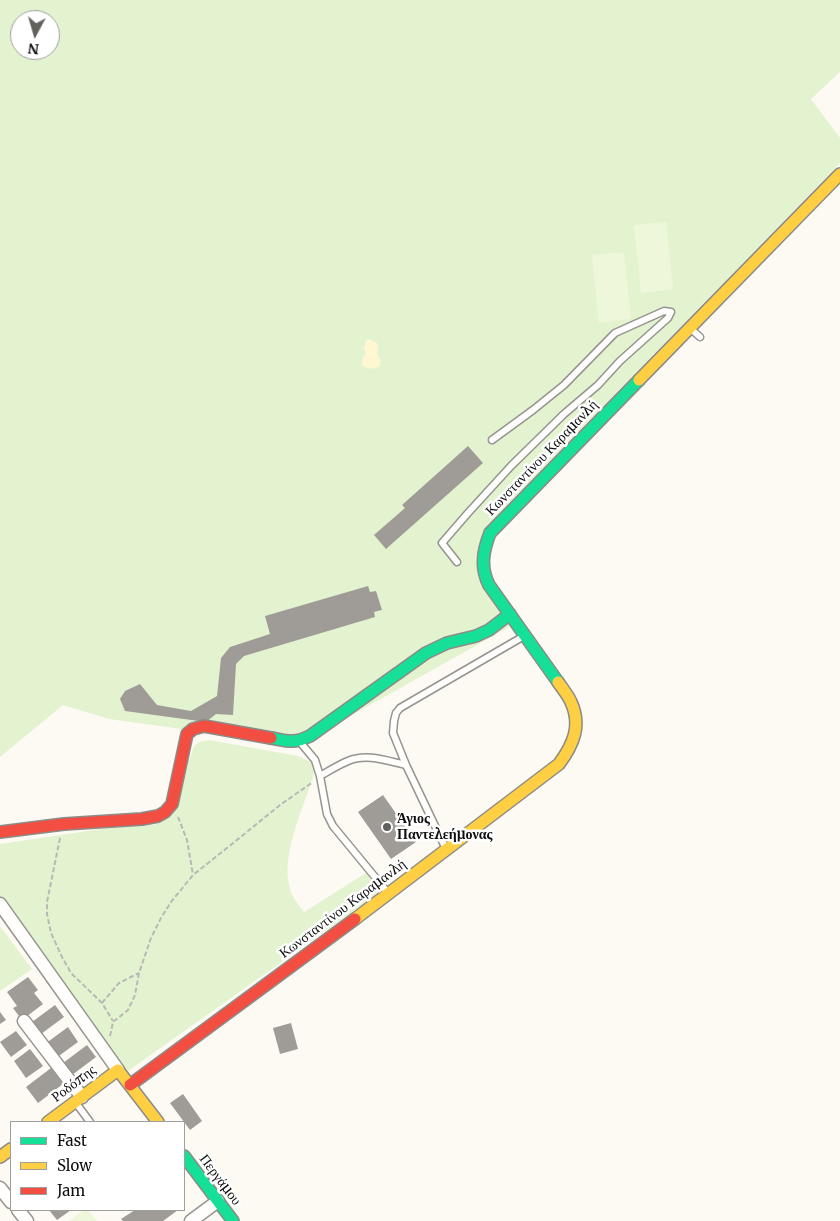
<!DOCTYPE html>
<html>
<head>
<meta charset="utf-8">
<style>
  body { margin:0 }
  #map { position:relative; width:840px; height:1221px; overflow:hidden; background:#fcfaf2; font-family:Merriweather,serif }
  canvas { display:block }
  .legend { position:absolute; left:10px; top:1121px; width:175px; height:90px; box-sizing:border-box; background:#fff; border:1px solid #9f9f9f; margin:0; padding:6px 9px; list-style:none; font-size:15px; color:#0e0e0e }
  .legend li { display:flex; align-items:center; gap:10px; height:25px }
  .legend b { width:25px; border:1px solid #9f9f9f }
  .north { position:absolute; left:10px; top:10px; width:50px; height:50px; box-sizing:border-box; background:#fff; border:1px solid #9f9f9f; border-radius:50%; rotate:186deg; font-size:14px; font-weight:700; line-height:20px; text-align:center; color:#0e0e0e }
  .north::after { content:''; display:block; margin:auto; width:18px; height:22px; background:#61615e; clip-path:polygon(50% 0,100% 100%,50% 72%,0 100%) }
</style>
</head>
<body>
<div id="map">
<canvas width="840" height="1221"></canvas>
<ul class="legend">
<li><b style="height:6px;background:#16e098"></b>Fast</li>
<li><b style="height:6px;background:#ffcf43"></b>Slow</li>
<li><b style="height:6px;background:#f24e42"></b>Jam</li>
</ul>
<div class="north">N</div>
</div>
<script>
const ctx = document.querySelector('canvas').getContext('2d');
ctx.lineJoin = 'round';
function fill(path, color) { ctx.fillStyle = color; ctx.fill(path, 'evenodd'); }
function trace(path, color, width, dash) { ctx.strokeStyle = color; ctx.lineWidth = width; ctx.lineCap = dash ? 'butt' : 'round'; ctx.setLineDash(dash || []); ctx.stroke(path); }
function drawText(font, color, halo, rows, align = 'center') {
  ctx.font = font + ' Merriweather,serif'; ctx.lineWidth = 5; ctx.setLineDash([]); ctx.textBaseline = 'middle'; ctx.strokeStyle = halo; ctx.fillStyle = color; for (const [text, x, y, turn = 0] of rows) {
    ctx.save(); ctx.translate(x, y); ctx.rotate((+turn || 0) * Math.PI / 180); ctx.textAlign = isNaN(turn) ? turn : align; if (halo) ctx.strokeText(text, 0, 0); ctx.fillText(text, 0, 0); ctx.restore();
  }
}
fill(new Path2D(`
  M0 0H840V72L811 99 840 138V163L500 512 475 559 509 627 295 747 182 729 109 719 63 705 0 757ZM20 20H50V50H20Z
  M209 740 298 756 311 762 314 770 313 777C303 808 282 853 289 885 291 896 298 904 304 912L366 873 379 893 128 1071 40 951 0 898V844L121 826 155 825 191 756C194 744 196 742 209 740Z
  M0 926 32 969 0 991Z`), '#e3f3d0');
fill(new Path2D(`
  M369 339 377 343 378 346 377 352 378 356 381 360 380 366C374 370 367 369 362 365L363 357 366 354 364 348 366 340Z`), '#fef7d2');
fill(new Path2D(`
  M666 222 673 289 641 293 634 225Z
  M624 252 631 319 599 323 592 255Z
  M84 1210H88L97 1221H69Z`), '#eef7da');
fill(new Path2D(`
  M468 446 483 463 386 549 374 535 405 508 402 505Z
  M368 586 370 592 376 591 382 610 374 612 375 617 244 656 236 664 233 715 216 714 206 722 125 711 120 699 125 691 140 684 157 705 191 711 217 696 221 658 230 647 270 634 265 616Z
  M383 795 416 842 391 859 358 812Z
  M28 977 38 990 34 993 43 1004 22 1020 13 1008 17 1006 7 992Z
  M55 1005 64 1017 41 1034 32 1022Z
  M0 1012 6 1020 0 1024Z
  M291 1023 298 1049 280 1054 273 1028Z
  M68 1027 78 1042 56 1058 45 1044Z
  M16 1031 27 1045 11 1057 0 1042Z
  M87 1045 96 1057 68 1078 59 1066Z
  M30 1049 43 1066 26 1078 14 1061Z
  M51 1068 63 1084 38 1103 26 1087Z
  M183 1094 202 1121 190 1130 170 1103Z
  M49 1210H71L57 1220Z
  M135 1210H178L163 1221H123L121 1219Z`), '#9f9c98');
const lane = new Path2D(`
  M691 329 700 337
  M457 562 442 543 468 513 511 466 564 414 598 385 620 361 668 318 671 312 664 311 615 333 564 385 533 410 492 440
  M300 742 315 760 320 776 327 814 333 826 389 894
  M320 776C329 771 338 765 348 761 367 753 387 761 406 765
  M446 849 406 765 393 733 394 721 396 713 400 708 524 636
  M76 1103 90 1122`);
const street = new Path2D(`
  M0 904 118 1070
  M24 1021 82 1097
  M0 1188 11 1202
  M18 1210 27 1221
  M191 1221 218 1201`);
const fast = new Path2D(`
  M558 682 489 585C480 567 483 551 490 533L639 380
  M271 738C288 741 293 744 310 736L426 653 447 643 476 636 489 630 510 614
  M184 1156 233 1221`);
const slow = new Path2D(`
  M639 380 840 174
  M355 919 559 764C573 745 582 726 571 702 568 695 562 688 558 682
  M48 1122 118 1070 158 1122
  M0 1157 11 1149`);
const jam = new Path2D(`
  M0 832 64 824 142 819 158 816 165 812 172 804 187 734 193 729 204 726 271 738
  M130 1085 355 919`);
trace(lane, '#959491', 9);
trace(street, '#959491', 15);
trace(fast, '#8c8b87', 14);
trace(slow, '#8c8b87', 14);
trace(jam, '#8c8b87', 14);
trace(new Path2D(`
  M178 817 187 840 193 875
  M60 838 47 902V914L51 933 62 957 71 973 102 1003 113 1021
  M102 1003 119 983 139 973
  M110 1036 113 1022 128 1010 135 995 139 973 151 938 161 918 171 902 193 875 232 844 280 805 313 782`), '#b8b8b6', 2, [5, 2.5]);
trace(lane, '#fffefd', 6);
trace(street, '#fffefd', 12);
trace(fast, '#16e098', 11);
trace(slow, '#ffcf43', 11);
trace(jam, '#f24e42', 11);
for (const [x, y, r, color] of [
  [387,827,5,"#61615e"]
]) { const dot = new Path2D(); dot.arc(x, y, r, 0, 2 * Math.PI); ctx.fillStyle = color; ctx.fill(dot); trace(dot, '#fff', 2); }
drawText('14px', '#0e0e0e', '#fff', [
  ["Κωνσταντίνου Καραμανλή",542,458,-46],
  ["Κωνσταντίνου Καραμανλή",343,909,-37],
  ["Ροδόπης",74,1084,-37],
  ["Περγάμου",220,1180,53]
]);
drawText('bold 14px', '#0e0e0e', '#fff', [
  ["Άγιος",397,819],
  ["Παντελεήμονας",397,835]
], 'left');
</script>
</body>
</html>
